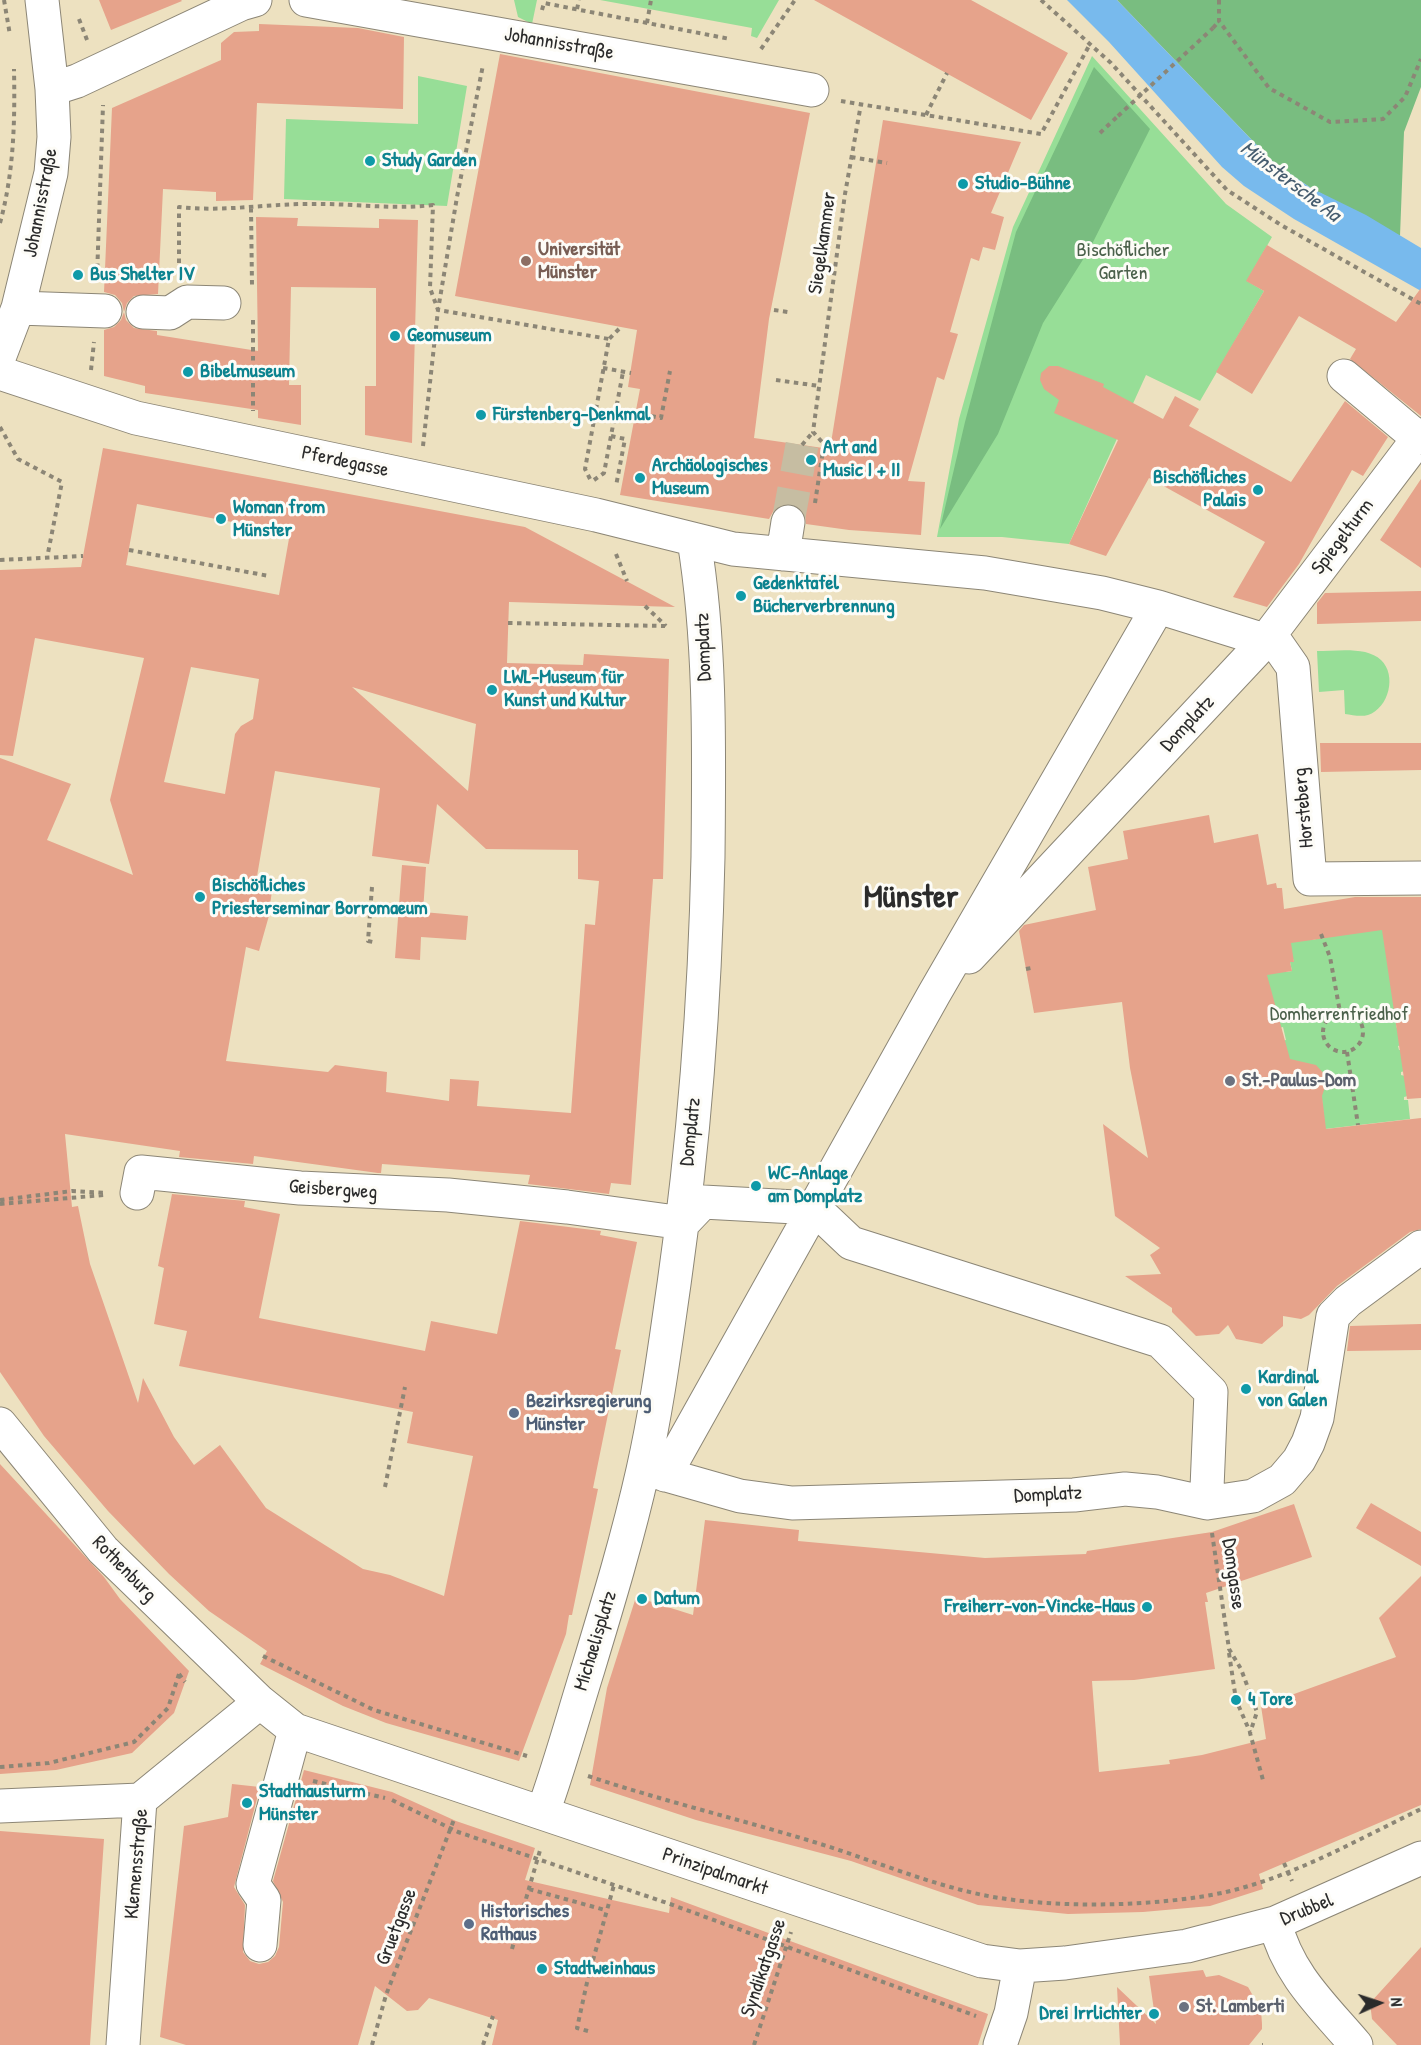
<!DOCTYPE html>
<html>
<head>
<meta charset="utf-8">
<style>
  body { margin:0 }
  #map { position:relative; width:1421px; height:2045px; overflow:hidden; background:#ede1c0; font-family:"Patrick Hand",sans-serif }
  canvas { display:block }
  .north { position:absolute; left:1349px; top:1973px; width:60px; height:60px; -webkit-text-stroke:4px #fdfcf7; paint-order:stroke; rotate:87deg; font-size:16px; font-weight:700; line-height:24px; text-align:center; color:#2b2b2b }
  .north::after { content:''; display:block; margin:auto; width:21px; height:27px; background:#2b2b2b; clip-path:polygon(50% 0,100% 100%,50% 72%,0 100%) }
</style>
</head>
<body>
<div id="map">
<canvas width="1421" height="2045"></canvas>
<div class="north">N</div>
</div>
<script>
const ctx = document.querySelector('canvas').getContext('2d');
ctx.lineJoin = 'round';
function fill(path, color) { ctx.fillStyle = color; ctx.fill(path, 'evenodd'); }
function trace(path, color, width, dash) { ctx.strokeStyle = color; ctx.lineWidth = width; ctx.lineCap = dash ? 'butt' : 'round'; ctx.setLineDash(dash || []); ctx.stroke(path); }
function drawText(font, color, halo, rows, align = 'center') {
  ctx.font = font + ' "Patrick Hand",sans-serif'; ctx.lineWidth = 6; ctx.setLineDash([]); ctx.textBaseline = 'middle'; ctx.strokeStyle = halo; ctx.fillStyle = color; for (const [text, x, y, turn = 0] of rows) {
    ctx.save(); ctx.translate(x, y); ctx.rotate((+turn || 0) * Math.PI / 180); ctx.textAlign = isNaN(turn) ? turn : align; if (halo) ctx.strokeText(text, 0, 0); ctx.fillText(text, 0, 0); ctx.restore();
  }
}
fill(new Path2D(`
  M514 0H537L532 24 518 17Z
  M600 0H779L757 38 751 36 752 28Z
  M1092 56 1226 204 1272 237 1247 281 1264 291 1200 401 1146 375 1069 544 1002 537H937L959 419 1013 227Z
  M418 76 467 86 447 206 284 199 286 119 418 124Z
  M1317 651C1336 651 1367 646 1381 660 1397 675 1389 708 1368 715 1361 717 1352 715 1345 714L1344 690 1319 692Z
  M1390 923 1396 1025 1402 1045 1398 1046 1399 1050H1403L1405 1071 1401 1072V1075L1405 1076 1408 1096 1404 1097V1100H1408L1410 1119 1325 1129 1321 1090 1325 1088 1320 1075 1323 1072 1286 1068 1277 1042 1286 1040 1283 1027 1275 1029 1264 973 1285 969 1286 972 1292 971 1290 962H1294L1287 940 1308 936 1309 940H1312Z`), '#97de97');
fill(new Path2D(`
  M1117 0H1421V87L1404 132 1400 236 1311 188 1274 163Z
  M1094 67 1150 129 1089 250 1043 323 998 434 940 529 965 422 1016 232Z`), '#79bd80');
fill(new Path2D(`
  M1067 0H1117L1274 163 1311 188 1366 215 1421 248V291L1294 219 1244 186 1222 167 1109 42Z`), '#78baed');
fill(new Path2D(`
  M99 0H181L182 1 111 30Z
  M814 0H971L1068 53 1031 120Z
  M259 24 358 28 404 37 403 109 257 103 253 200 216 201V192L163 189 158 294 134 296 127 303 124 312 126 320 134 328 157 331V335L258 351 256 217 298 218 297 226 379 228V219L418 220 412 443 365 435V386H376V288L291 287 289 385H301V425L258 418V410L145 393V386L104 376V330L114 327 121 320 124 312 122 303 115 295 104 292 112 108 221 60V43L234 32 259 31Z
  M500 54 810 113 769 319 754 438 830 449 883 120 1021 142 991 213 1004 217 995 250 983 247 979 261 971 258 950 332 958 334 944 380 937 377 908 481 925 482 921 535 849 530 806 524 805 515 800 508 790 503 782 504 774 510 769 519 620 495 640 389 628 387 637 330 455 296Z
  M1267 245 1396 322 1421 288V416L1350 359 1356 349 1299 316 1252 394 1216 372 1264 291 1246 281Z
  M1049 366H1058L1104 384 1103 387 1163 419 1175 396 1199 409 1189 426 1291 482 1345 401 1388 437 1363 476 1352 470 1299 564 1267 607 1233 597 1265 542 1149 478 1106 556 1069 544 1118 440 1054 413 1059 400 1044 389 1040 380 1041 373Z
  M103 448 525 527 675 607 509 602 507 663 583 665 584 654 669 659 663 879H653L631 1185 611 1183 609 1194 528 1184 530 1175 382 1164 381 1173H378L254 1156 253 1164 179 1157 180 1151 65 1134 72 1207 78 1206 90 1264 138 1403 143 1378 174 1437 194 1465 220 1445 266 1508 363 1569 390 1575 444 1596 473 1456 407 1443 413 1412 179 1366 187 1331 154 1324 164 1268 158 1266 172 1194 245 1201 244 1207 280 1214 259 1318 425 1351 431 1321 497 1334 520 1221 601 1231 600 1235 637 1242 615 1349 621 1350 593 1488 598 1489 572 1615H569L566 1634 519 1761 386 1723 343 1706 260 1664 267 1651 209 1611 169 1574 108 1511 44 1436 0 1372V758L71 784 47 840 133 875 110 800 144 658 35 638 13 756 0 755V570L81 567ZM137 504 290 533 279 595 126 565ZM191 667 259 679 253 719 241 726 235 734 225 794 164 782ZM352 687 476 724 468 791ZM275 771 380 788 372 856 429 864 437 804 486 849 578 850V879L599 881 595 925 585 924 571 1113 477 1106 479 1081 450 1079 449 1101 386 1092 387 1072 335 1065 328 1072 226 1061 246 947 259 951 272 905H270L273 884 255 888Z
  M1421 479V568L1380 540Z
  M1421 591V621L1317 624V603L1325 593Z
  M1320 743H1421V770L1321 772Z
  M1209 815 1214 843 1258 834 1267 885 1276 883 1277 888H1282L1284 909 1355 897H1421V1098L1407 1099 1382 930 1291 943 1294 962H1290L1292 971 1267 975 1290 1059 1316 1065 1328 1078 1322 1096 1326 1129 1421 1118V1229L1410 1232 1337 1286 1309 1315 1301 1319 1283 1316V1326L1262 1344 1236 1339 1228 1325 1219 1334 1196 1336 1172 1312V1308L1125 1276 1161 1274 1150 1255 1160 1248 1115 1216 1103 1124 1148 1158 1130 1068 1122 1002 1034 1013 1019 931 1024 925 1096 910 1088 867 1128 859 1123 831Z
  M402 865 426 867 423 912 468 916 466 940 421 937 420 960 395 958Z
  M1421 1324V1350L1347 1351 1350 1326Z
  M0 1464 104 1577 120 1599 189 1671 174 1713 132 1753 56 1770 0 1774Z
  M1371 1503 1421 1532V1566L1356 1528Z
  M1294 1504 1312 1557 1206 1593 1208 1602H1205L1215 1669 1134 1680 1092 1681 1099 1772 1170 1764 1169 1760 1202 1755 1266 1739 1261 1706 1396 1657 1379 1618 1421 1576V1805L1259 1874 1263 1889 1210 1906 1143 1912 1068 1914 978 1905 851 1861 696 1820 590 1785 607 1688 636 1597 693 1615 705 1520 799 1530 798 1541 985 1558 1086 1554 1087 1551 1212 1532Z
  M304 1770 392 1792 456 1821 535 1848 525 1880 669 1913 671 1897 988 2014 978 2045H492L498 2020 429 1998 418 2010 407 2011 375 1986 358 2045H186L160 2037 184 1826 228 1817 232 1784 260 1787 234 1887 245 1905 243 1952 250 1961 259 1964 268 1962 275 1956 279 1947 283 1902 273 1881Z
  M0 1831 104 1839 90 2045H0Z
  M1421 1947V2045H1397L1372 2019 1370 2003Z
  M1203 1970 1206 1977 1219 1975 1248 1987 1261 2010 1262 2024V2029L1249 2045H1120L1117 1987 1156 2024 1149 1976Z`), '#e6a38b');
trace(new Path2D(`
  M788 522 802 445`), '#c6bda2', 33, [33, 16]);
const minor = new Path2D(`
  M306 0 812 90
  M52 89 77 81 241 4 255 0
  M18 308 105 311
  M143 312 170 313 187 302 224 303
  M0 355 18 308 51 173 54 137 52 89 42 0
  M0 373 136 418 596 515 733 549 985 573 1102 593 1158 607 1277 644 1293 667 1310 879 1421 878
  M1344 376 1418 438
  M783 554 788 522
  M969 957 1265 641 1421 435
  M137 1193 141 1172 300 1188 448 1195 567 1207 683 1223 703 1202 814 1208 851 1243 1160 1341 1211 1392 1207 1488
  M0 1424 103 1550 260 1702 295 1730 982 1961 1020 1966 1065 1963 1187 1946 1275 1923 1421 1858
  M645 1469 740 1496 792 1503 1074 1495 1125 1489 1157 1492 1207 1503 1253 1496 1282 1480 1299 1460 1308 1443 1317 1418 1333 1316 1348 1301 1421 1247
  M665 1475 934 994 1158 607
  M0 1806 140 1800
  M543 1812C560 1765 573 1717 588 1669 608 1603 628 1537 643 1470 657 1408 665 1346 674 1284 694 1143 705 1000 708 857 709 752 711 644 694 540
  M1275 1923C1288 1975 1323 2006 1356 2045
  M260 1945 264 1900 253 1884 295 1730
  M123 2045 140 1800 260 1702
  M1000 2045 1011 2013 1020 1966`);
trace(minor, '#8c8676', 35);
trace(new Path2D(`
  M4 0 10 35
  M1041 0 1111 63 1227 190 1281 225 1421 304
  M1219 0V21L1269 88 1330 122 1383 119 1405 97 1421 59
  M577 9 579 0
  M542 10 544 3 730 39
  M79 19 87 40
  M647 23 651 0
  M1213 28 1219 21
  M761 49 795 0
  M841 101 1041 134 1090 44
  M926 115 947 73
  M1100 133 1118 116
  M851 157 887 163
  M251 208 252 285
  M0 223C14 172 15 121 14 69
  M179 272V207C225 212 263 204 308 204 350 203 391 210 433 205L430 288 438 310 609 339
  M97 277 103 105
  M774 310 788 312
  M253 320V411
  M603 368 631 373
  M91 370 94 342
  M776 380 819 386
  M616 409 661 418 670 371
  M0 427 18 459 62 482 47 558
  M611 436 625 439 616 486
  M824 444 835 446
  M802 445 813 432
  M423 446 438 310 457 197 483 65
  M590 479 585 469 609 339 621 327
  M594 480 604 473 623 372
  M815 503 824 444 813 432 845 194 861 104
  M129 550 269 576
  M616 554 627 581
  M0 560 83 556
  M645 606 666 626
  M508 623 665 626
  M372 887 368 941 373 942
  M1321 934 1330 957 1340 1012
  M1026 969 1031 968
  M1323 1032a20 20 0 1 1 40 0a20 20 0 1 1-40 0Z
  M1347 1052 1358 1125
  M0 1200 72 1191 106 1193
  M0 1204 104 1195
  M385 1487 405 1387
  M1212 1533 1229 1649 1241 1669 1257 1712 1250 1733 1263 1780
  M1229 1653 1236 1700 1250 1732
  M263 1656 374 1710 527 1756
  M179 1674 185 1682
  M0 1767 49 1763 134 1742 168 1708 179 1674 177 1670
  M588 1776C663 1801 739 1819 814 1842 870 1859 925 1883 983 1895 1051 1909 1158 1907 1226 1892 1295 1876 1357 1840 1421 1809
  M313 1781 385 1798
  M392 1800 458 1832 670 1904 976 2016
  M1284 1863 1292 1881
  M529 1889 605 1910
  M521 1916 541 1847
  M512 1949 516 1935
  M588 2031 577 2028 588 1978 614 1885
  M372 2045 386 1995 455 1817
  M483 2045 493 2016
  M754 2045 791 1932
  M1262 2045H1263`), '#8c8676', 4, [4.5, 4.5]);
trace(minor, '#fff', 33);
trace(new Path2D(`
  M1118 116 1213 28`), '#8c8676', 4, [4.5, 4.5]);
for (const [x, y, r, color] of [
  [370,161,6,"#0f9aa8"],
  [963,184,6,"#0f9aa8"],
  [526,261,6,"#8d6e63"],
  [78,275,6,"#0f9aa8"],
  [395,336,6,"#0f9aa8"],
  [188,372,6,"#0f9aa8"],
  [481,415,6,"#0f9aa8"],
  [811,460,6,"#0f9aa8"],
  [640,478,6,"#0f9aa8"],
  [1258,490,6,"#0f9aa8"],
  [221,519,6,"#0f9aa8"],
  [741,596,6,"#0f9aa8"],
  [492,690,6,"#0f9aa8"],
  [200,897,6,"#0f9aa8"],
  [1230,1081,6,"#6b7280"],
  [756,1186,6,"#0f9aa8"],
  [1246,1389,6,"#0f9aa8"],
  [514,1413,6,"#5c6f8a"],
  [642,1599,6,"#0f9aa8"],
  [1147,1607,6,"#0f9aa8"],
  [1236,1700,6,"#0f9aa8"],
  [247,1803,6,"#0f9aa8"],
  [469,1924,6,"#5c6f8a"],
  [542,1969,6,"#0f9aa8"],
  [1184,2007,6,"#6b7280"],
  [1154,2014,6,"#0f9aa8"]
]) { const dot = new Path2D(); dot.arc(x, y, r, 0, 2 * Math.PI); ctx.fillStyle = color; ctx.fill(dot); trace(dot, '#fdfcf7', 2); }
drawText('20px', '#2b2b2b', '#fdfcf7', [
  ["Johannisstraße",559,44,10],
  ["Johannisstraße",41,203,-79],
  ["Siegelkammer",823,243,-82],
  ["Pferdegasse",345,462,12],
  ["Spiegelturm",1343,537,-53],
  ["Domplatz",704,647,-92],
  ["Domplatz",1188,724,-47],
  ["Horsteberg",1304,808,-95],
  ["Domplatz",691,1132,-84],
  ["Geisbergweg",333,1190,4],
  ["Domplatz",1048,1495,-3],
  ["Rothenburg",124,1569,46],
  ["Domgasse",1233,1574,82],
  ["Michaelisplatz",596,1641,-73],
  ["Klemensstraße",137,1864,-85],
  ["Prinzipalmarkt",715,1872,19],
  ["Drubbel",1307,1910,-22],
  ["Gruetgasse",397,1927,-69],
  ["Syndikatgasse",764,1968,-71]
]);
drawText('bold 20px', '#0d838f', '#fdfcf7', [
  ["Study Garden",382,161],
  ["Studio-Bühne",975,184],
  ["Bus Shelter IV",90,275],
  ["Geomuseum",407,336],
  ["Bibelmuseum",200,372],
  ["Fürstenberg-Denkmal",493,415],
  ["Art and",823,448],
  ["Music I + II",823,471],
  ["Archäologisches",652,466],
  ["Museum",652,489],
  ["Bischöfliches",1246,478,"right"],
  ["Palais",1246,501,"right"],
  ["Woman from",233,508],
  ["Münster",233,531],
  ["Gedenktafel",753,584],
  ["Bücherverbrennung",753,607],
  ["LWL-Museum für",504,678],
  ["Kunst und Kultur",504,701],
  ["Bischöfliches",212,886],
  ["Priesterseminar Borromaeum",212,909],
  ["WC-Anlage",768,1174],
  ["am Domplatz",768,1197],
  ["Kardinal",1258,1378],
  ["von Galen",1258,1401],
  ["Datum",654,1599],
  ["Freiherr-von-Vincke-Haus",1135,1607,"right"],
  ["4 Tore",1248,1700],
  ["Stadthausturm",259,1792],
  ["Münster",259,1815],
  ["Stadtweinhaus",554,1969],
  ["Drei Irrlichter",1142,2014,"right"]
], 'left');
drawText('bold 20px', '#785e54', '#fdfcf7', [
  ["Universität",538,250],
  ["Münster",538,273]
], 'left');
drawText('20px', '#4b614b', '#fdfcf7', [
  ["Bischöflicher",1123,251],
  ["Garten",1123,274],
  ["Domherrenfriedhof",1339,1015]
]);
drawText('bold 20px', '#5b616d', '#fdfcf7', [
  ["St.-Paulus-Dom",1242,1081],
  ["St. Lamberti",1196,2007]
], 'left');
drawText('bold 20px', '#4e5e75', '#fdfcf7', [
  ["Bezirksregierung",526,1402],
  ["Münster",526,1425],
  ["Historisches",481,1912],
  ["Rathaus",481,1935]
], 'left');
drawText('italic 21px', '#465d6f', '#fdfcf7', [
  ["Münstersche Aa",1290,182,37]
]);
drawText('bold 32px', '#2b2b2b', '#fdfcf7', [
  ["Münster",911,898]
]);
</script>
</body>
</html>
